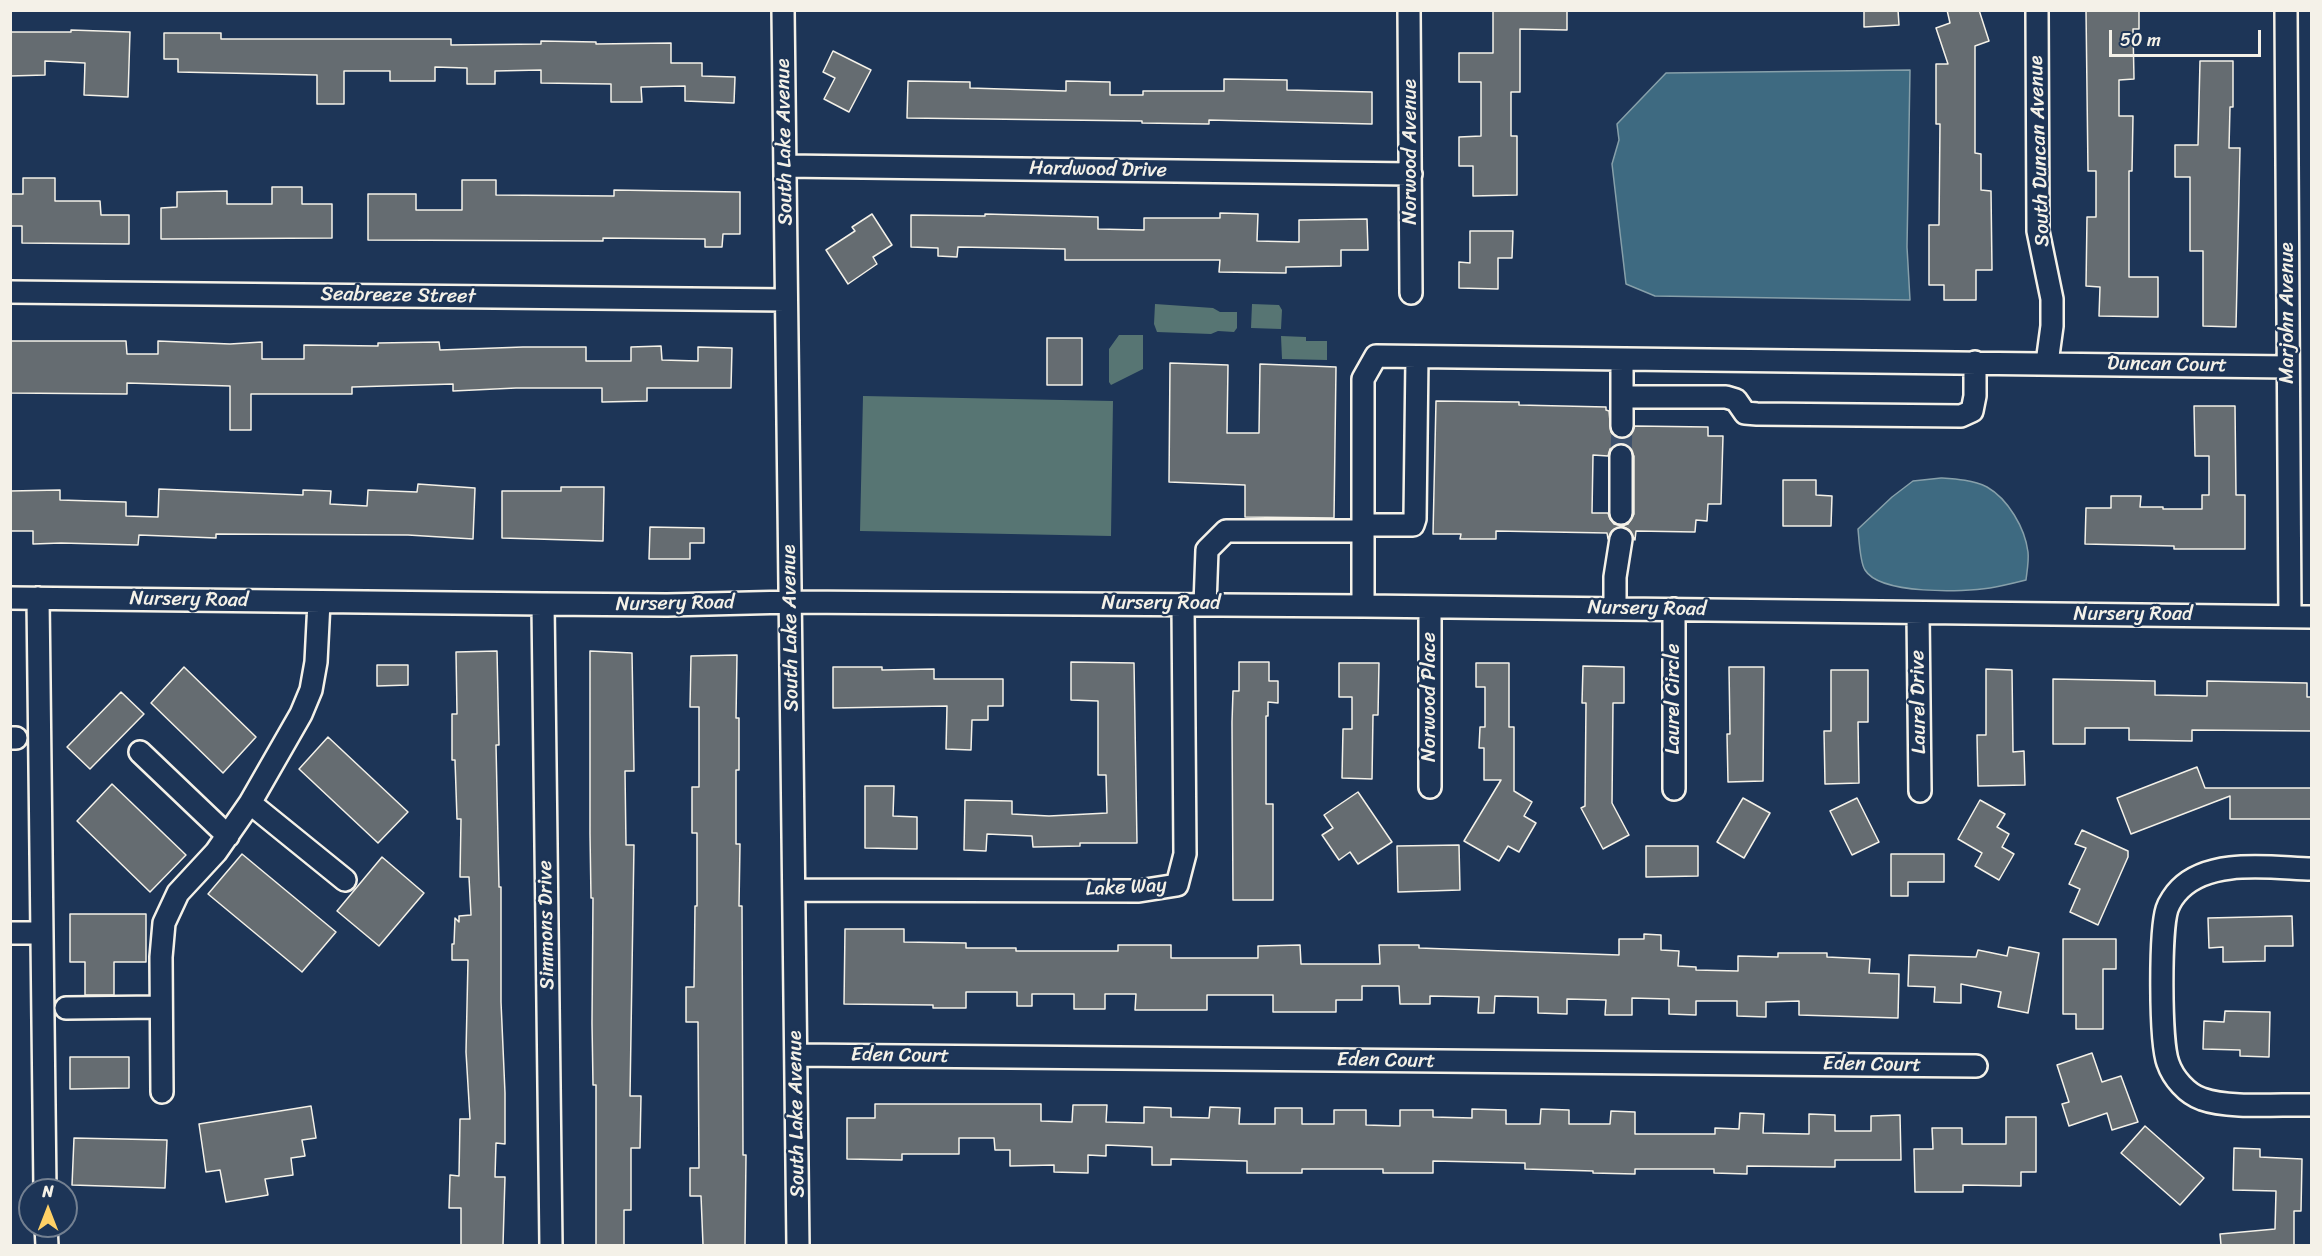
<!DOCTYPE html>
<html>
<head>
<meta charset="utf-8">
<style>
  body { margin:0 }
  #map { position:relative; width:2322px; height:1256px; overflow:hidden; background:#1d3557; font-family:Sriracha,sans-serif }
  canvas { display:block }
  .frame { position:absolute; inset:0; border:12px solid #f4f1e8; pointer-events:none }
  .north { position:absolute; left:18px; top:1178px; width:60px; height:60px; box-sizing:border-box; background:#1d3557; border:2px solid #738091; border-radius:50%; rotate:0deg; font-size:16px; font-weight:700; line-height:24px; text-align:center; color:#f4f1e8 }
  .north::after { content:''; display:block; margin:auto; width:21px; height:27px; background:#ffd166; clip-path:polygon(50% 0,100% 100%,50% 72%,0 100%) }
  .scale { position:absolute; left:2109px; top:30px; width:152px; height:27px; box-sizing:border-box; border:3px solid #f4f1e8; border-top:0; padding-left:8px; font-size:18px; line-height:21px; white-space:nowrap; color:#f4f1e8; -webkit-text-stroke:4px #1d3557; paint-order:stroke }
</style>
</head>
<body>
<div id="map">
<canvas width="2322" height="1256"></canvas>
<div class="frame"></div>
<div class="north">N</div>
<div class="scale">50 m</div>
</div>
<script>
const ctx = document.querySelector('canvas').getContext('2d');
ctx.lineJoin = 'round';
function fill(path, color) { ctx.fillStyle = color; ctx.fill(path, 'evenodd'); }
function trace(path, color, width, dash) { ctx.strokeStyle = color; ctx.lineWidth = width; ctx.lineCap = dash ? 'butt' : 'round'; ctx.setLineDash(dash || []); ctx.stroke(path); }
function drawText(font, color, halo, rows, align = 'center') {
  ctx.font = font + ' Sriracha,sans-serif'; ctx.lineWidth = 4.5; ctx.setLineDash([]); ctx.textBaseline = 'middle'; ctx.strokeStyle = halo; ctx.fillStyle = color; for (const [text, x, y, turn = 0] of rows) {
    ctx.save(); ctx.translate(x, y); ctx.rotate((+turn || 0) * Math.PI / 180); ctx.textAlign = isNaN(turn) ? turn : align; if (halo) ctx.strokeText(text, 0, 0); ctx.fillText(text, 0, 0); ctx.restore();
  }
}
fill(new Path2D(`
  M1155 304 1213 308 1220 312H1237V328L1234 332 1218 331 1211 334 1157 332 1154 324Z
  M1252 304 1279 305 1282 310 1281 329 1251 328Z
  M1119 335H1143V369L1111 385 1109 382V349Z
  M1281 336 1306 337V341H1327V360L1282 359Z
  M863 396 1113 401 1111 536 860 531Z`), '#577573');
const water = new Path2D(`
  M1910 70 1907 247 1910 300 1655 296 1626 284 1612 164 1619 140 1617 124 1666 73Z
  M1941 478C1956 479 1973 480 1987 487 2008 499 2025 528 2028 552 2029 561 2027 571 2026 580 2014 583 2002 586 1990 588 1964 592 1880 595 1865 570 1860 563 1859 539 1858 529L1892 497 1913 481Z`);
fill(water, '#3e6a81');
trace(water, '#87a0aa', 1.5);
const building = new Path2D(`
  M1493 10H1567V30L1520 29V92H1511V136H1517V195L1473 196V166H1459V137L1481 136V82H1459V53H1493Z
  M1864 10H1898L1899 25 1864 27Z
  M1947 10H1979L1989 41 1975 46V153L1981 154V190L1991 191 1992 270H1976V300H1944V285H1929V225H1939L1940 124H1936V64H1948L1936 28 1950 23Z
  M2086 10H2139V29H2133L2134 79 2119 80V116H2133L2132 171H2129V277H2158V317L2099 316 2100 287 2086 286 2087 217H2096V171H2088Z
  M71 30 130 32 128 97 84 95 85 63 45 61V75L10 76V32H71Z
  M164 33H221V39H451V45L541 44V41L596 42V44L671 43V63H702V76L735 77 734 103 685 101V86L641 87 642 102H611V84L541 83V70L495 71V84H467V68L435 67V81H390V71H344V104H317V75L178 72V59H164Z
  M833 51 871 70 849 112 824 99 835 78 823 72Z
  M2200 61H2233V107H2230L2229 148H2240L2236 327 2203 326V251H2190V177H2175V145H2198Z
  M1224 79 1287 80V90L1372 92V124L1209 120V124L1142 123V121L907 118 908 81 970 82V88L1066 91V81L1110 82V95H1143V91H1224Z
  M23 178H55V201H100L101 215H129V244L22 243V226H10V194H23Z
  M462 180H496V195L614 196V190L740 192V234H723L722 247H705V239L603 238V241L368 240V194H416V210H462Z
  M272 187H302V204H332V238L161 239V208L177 207V192L227 191V204H272Z
  M1220 213 1258 214 1257 241 1299 242V220L1367 219 1368 250H1341V266L1286 267V273L1219 272 1220 260H1065V249L958 247 957 257 938 256V248L911 247V215L985 216V214L1098 217V229L1144 230V218H1220Z
  M872 214 892 245 873 257 877 264 848 284 826 250 855 231 852 227Z
  M1470 231H1513L1512 258H1498V289L1459 288V262L1470 263Z
  M1047 338H1082V385H1047Z
  M10 341H126L127 354H158V341L230 344 262 342V359H304V345L378 346V343L439 342 440 350 523 347H586V361H631V347L661 346 662 360 698 361V347L732 348 731 388H647V401L602 402V388H516L453 391V384L352 387V394H251V430H230V386L127 383V394L10 393Z
  M1170 363 1228 365 1227 433H1259L1260 364 1336 367 1334 518 1245 517V485L1169 482Z
  M1436 401 1519 402V405L1606 407V410L1609 411 1611 432 1615 437 1621 439 1629 437 1635 426 1708 427V436H1723L1721 504H1708L1707 521 1696 520 1695 532 1636 531 1635 540 1629 530 1622 526 1612 531 1608 539 1607 533 1496 531V539H1460L1461 534H1433ZM1620 443 1628 445 1634 456V514L1628 524 1622 526 1614 524 1610 519 1608 513H1592L1593 455 1608 456 1610 449Z
  M2194 406H2235L2236 495H2245V549H2174V546L2085 544 2086 508H2111V496H2141L2140 507H2163V509H2202V495H2209V456H2195Z
  M1783 480H1816V495L1832 496 1831 526H1783Z
  M418 484 475 488 473 539 408 535 216 534V538L139 535 138 545 61 543 33 544V531H10V491L60 490V500L126 502V516L158 517 159 489 303 495V490L331 491 330 504 367 506 368 490 417 492Z
  M561 487H604L603 541 502 538V491H561Z
  M650 527 704 528V543H690V559H649Z
  M497 651 499 745H496L499 887H501V1002L505 1093V1144L496 1143 495 1177H505L503 1245H461V1208H449L450 1175 459 1176 460 1119H470L466 1052 468 960H452V944H454L455 918 459 922V916L471 915 469 877H460L461 819H457L455 760H452V714H457L456 652Z
  M590 651 632 653 634 771H625L626 845H634L630 1096H641L640 1148H631V1210H624V1245H596V1085H593L592 1023 593 898H591L590 834Z
  M737 655 736 718H739V770H736V844H740L739 906H742L743 1155H746L745 1245H703L701 1196H690V1168H699L698 1022H686V987H694L695 906H697V833H692V787H699V707H690L691 656Z
  M1071 662 1134 663 1137 843H1080V846L1033 847 1032 836 987 834 986 851 964 850 965 800 1012 801V814L1049 816 1107 813 1106 775H1098V701L1071 700Z
  M1239 662H1269V681H1278V703L1268 702V716H1266V804H1273V900H1233L1232 722 1233 691H1239Z
  M1339 663H1379L1378 715H1373L1372 779 1342 778 1343 729H1352V697H1339Z
  M1476 663H1509V727H1514V791L1532 802 1524 816 1536 823 1519 852 1508 846 1499 861 1464 841 1501 780H1484V748H1479L1480 727H1485V687H1476Z
  M377 665H408V685L377 686Z
  M1583 666 1624 667V703H1613L1612 803 1629 835 1603 849 1581 808 1585 806 1586 703H1582Z
  M184 667 256 737 223 773 151 703Z
  M833 667H882V670L934 669V679H1003V706H988V720H972L971 750 946 749 947 706 833 708Z
  M1729 667H1764L1763 781 1728 782 1727 734H1730Z
  M1986 669 2012 670 2013 752 2024 751 2025 785 1978 786 1977 735H1986Z
  M1831 670H1868V722H1858L1859 783 1825 784 1824 731H1831Z
  M2053 679 2155 681V695L2207 696V681L2307 683V697H2312V731L2192 730V741L2129 740V728H2085V744H2053Z
  M121 692 144 714 90 769 67 747Z
  M328 737 408 812 378 843 299 769Z
  M2197 767 2205 788H2311V819H2230V796L2131 834 2117 798Z
  M112 784 186 855 150 892 77 821Z
  M865 786H894L893 816 917 817V849L865 848Z
  M1358 792 1392 842 1358 864 1350 852 1339 860 1322 835 1333 828 1324 815Z
  M1743 798 1770 813 1744 858 1717 842Z
  M1857 798 1879 842 1852 855 1830 811Z
  M1980 800 2005 814 1997 827 2009 834 2002 847 2014 854 1999 880 1975 866 1982 853 1958 839Z
  M2082 830 2128 851V857L2098 925 2070 912 2080 889 2069 884 2086 848 2075 844Z
  M1459 845 1460 890 1398 892 1397 846Z
  M1646 846H1698V876L1646 877Z
  M242 854 336 932 302 972 208 894Z
  M1891 854H1944V882H1908V896H1891Z
  M382 857 424 893 379 946 337 911Z
  M70 914H146V962H114V995H85V962H70Z
  M2292 916 2293 946H2265V961L2223 962V947L2209 948 2208 918Z
  M845 929H904V942L966 943V948H1016V951H1118V945H1171V958H1258V946L1300 945 1301 964H1380L1379 945H1419V948L1619 955V939H1644V934L1661 935V950L1679 951 1678 966 1696 967V970L1738 971V956L1778 957V953H1827V957L1870 959 1869 973 1899 974 1898 1018 1799 1015V1001L1766 1002V1017L1737 1016V1001H1696V1015L1669 1014V999L1632 998V1015H1605L1606 1000 1567 999V1014L1538 1013V997L1495 996 1494 1013H1478L1479 997 1430 996V1004H1400L1399 986H1362V1000H1336V1012H1273V995H1207V1010H1135L1136 994H1105V1009H1074V994H1032V1006H1017V992H966V1008H933V1005L844 1004Z
  M2063 939H2116V969H2103V1029H2076V1014H2063Z
  M2009 947 2039 953 2028 1013 1998 1007 2001 992 1961 984V1003L1934 1002 1935 987 1908 986 1909 955 1976 957 1978 950 2007 956Z
  M2225 1011 2270 1012 2269 1057 2240 1056V1050L2203 1049 2204 1021 2224 1022Z
  M2092 1053 2102 1082 2121 1076 2138 1122 2112 1130 2107 1113 2069 1126 2062 1104 2069 1102 2057 1065Z
  M70 1057H129V1088L70 1089Z
  M875 1104H1041V1121L1072 1122 1073 1105H1107L1106 1122 1144 1123V1107L1171 1108V1117L1209 1118 1210 1107 1240 1108 1239 1124H1275V1108H1302V1124H1334V1110H1366V1125L1400 1126V1110H1433V1117L1472 1118V1109L1506 1110V1124H1540L1541 1109 1569 1110V1124H1610L1611 1111 1635 1112V1134H1715V1128L1739 1129 1740 1113 1764 1114 1763 1133 1809 1134V1114L1835 1115V1131H1871V1116L1900 1115 1901 1160H1835V1167L1747 1166V1174L1714 1173V1169H1635V1174L1593 1173V1171L1525 1169V1163L1433 1161V1173H1383V1169H1302V1173H1247V1161L1171 1159V1165H1152V1147L1106 1145V1156L1088 1155V1173L1054 1172V1165L1010 1166V1150H995L994 1138H959V1154H902V1160L847 1159V1118H875Z
  M311 1106 316 1138 302 1140 305 1156 291 1158 293 1175 265 1179 268 1195 226 1202 220 1170 206 1172 199 1124Z
  M2006 1117H2036V1172H2021V1186L1963 1185V1192H1915L1914 1149H1933L1932 1128H1962V1144H2006Z
  M2145 1126 2204 1178 2180 1205 2121 1153Z
  M74 1138 167 1140 165 1188 72 1185Z
  M2234 1148 2260 1149V1157L2302 1159 2301 1211H2294V1245H2221L2220 1234 2275 1229 2276 1191 2233 1190Z`);
fill(building, '#656c71');
trace(building, '#f4f1e8', 1.5);
trace(new Path2D(`
  M1621 456 1622 426`), '#3d516d', 21, [21, 10]);
const minor = new Path2D(`
  M783 10 798 1246
  M1409 10 1411 293
  M2037 10 2038 231 2052 299V326L2047 363
  M2286 10 2290 616
  M785 166 1411 174
  M10 292 786 300
  M1622 397H1726L1736 400 1745 413 1757 414 1961 416 1972 411 1975 396V362
  M1622 426V359
  M1621 456V513
  M1363 525H1413L1415 519 1417 357
  M10 598 543 604 667 605 791 602 1363 606 2312 617
  M38 598 45 1190
  M543 604 551 1246
  M1205 605 1207 550 1226 531H1363
  M1363 606V379L1376 356 2288 367
  M1430 607V787
  M1615 609V577L1621 539
  M1674 609V789
  M1918 613 1920 791
  M10 738H16
  M140 752 228 836
  M250 803 345 880
  M2312 869C2271 868 2211 858 2180 889 2175 894 2169 903 2167 909 2160 931 2160 1042 2168 1063 2173 1078 2187 1094 2202 1099 2229 1109 2282 1104 2312 1105
  M794 890 1139 891 1177 885 1185 854 1183 605
  M10 933H41
  M66 1008 161 1007
  M796 1055 1976 1066
  M162 1092 161 957 164 923 178 893 216 852 250 803 301 714 311 690 316 662 319 602
  M46 1226 47 1246`);
trace(minor, '#f4f1e8', 26);
trace(minor, '#1d3557', 21);
drawText('20px', '#f4f1e8', '#1d3557', [
  ["South Lake Avenue",785,142,-91],
  ["South Duncan Avenue",2040,151,-92],
  ["Norwood Avenue",1411,152,-90],
  ["Hardwood Drive",1098,170,1],
  ["Seabreeze Street",398,296,1],
  ["Marjohn Avenue",2288,313,-90],
  ["Duncan Court",2167,365,1],
  ["Nursery Road",189,600,1],
  ["Nursery Road",675,604,-1],
  ["Nursery Road",1161,604],
  ["Nursery Road",1647,609,1],
  ["Nursery Road",2133,615],
  ["South Lake Avenue",791,628,-91],
  ["Norwood Place",1430,697,-90],
  ["Laurel Circle",1674,699,-90],
  ["Laurel Drive",1919,702,-91],
  ["Lake Way",1126,888,-3],
  ["Simmons Drive",547,925,-91],
  ["Eden Court",900,1056,1],
  ["Eden Court",1386,1061,1],
  ["Eden Court",1872,1065,1],
  ["South Lake Avenue",797,1114,-91]
]);
</script>
</body>
</html>
